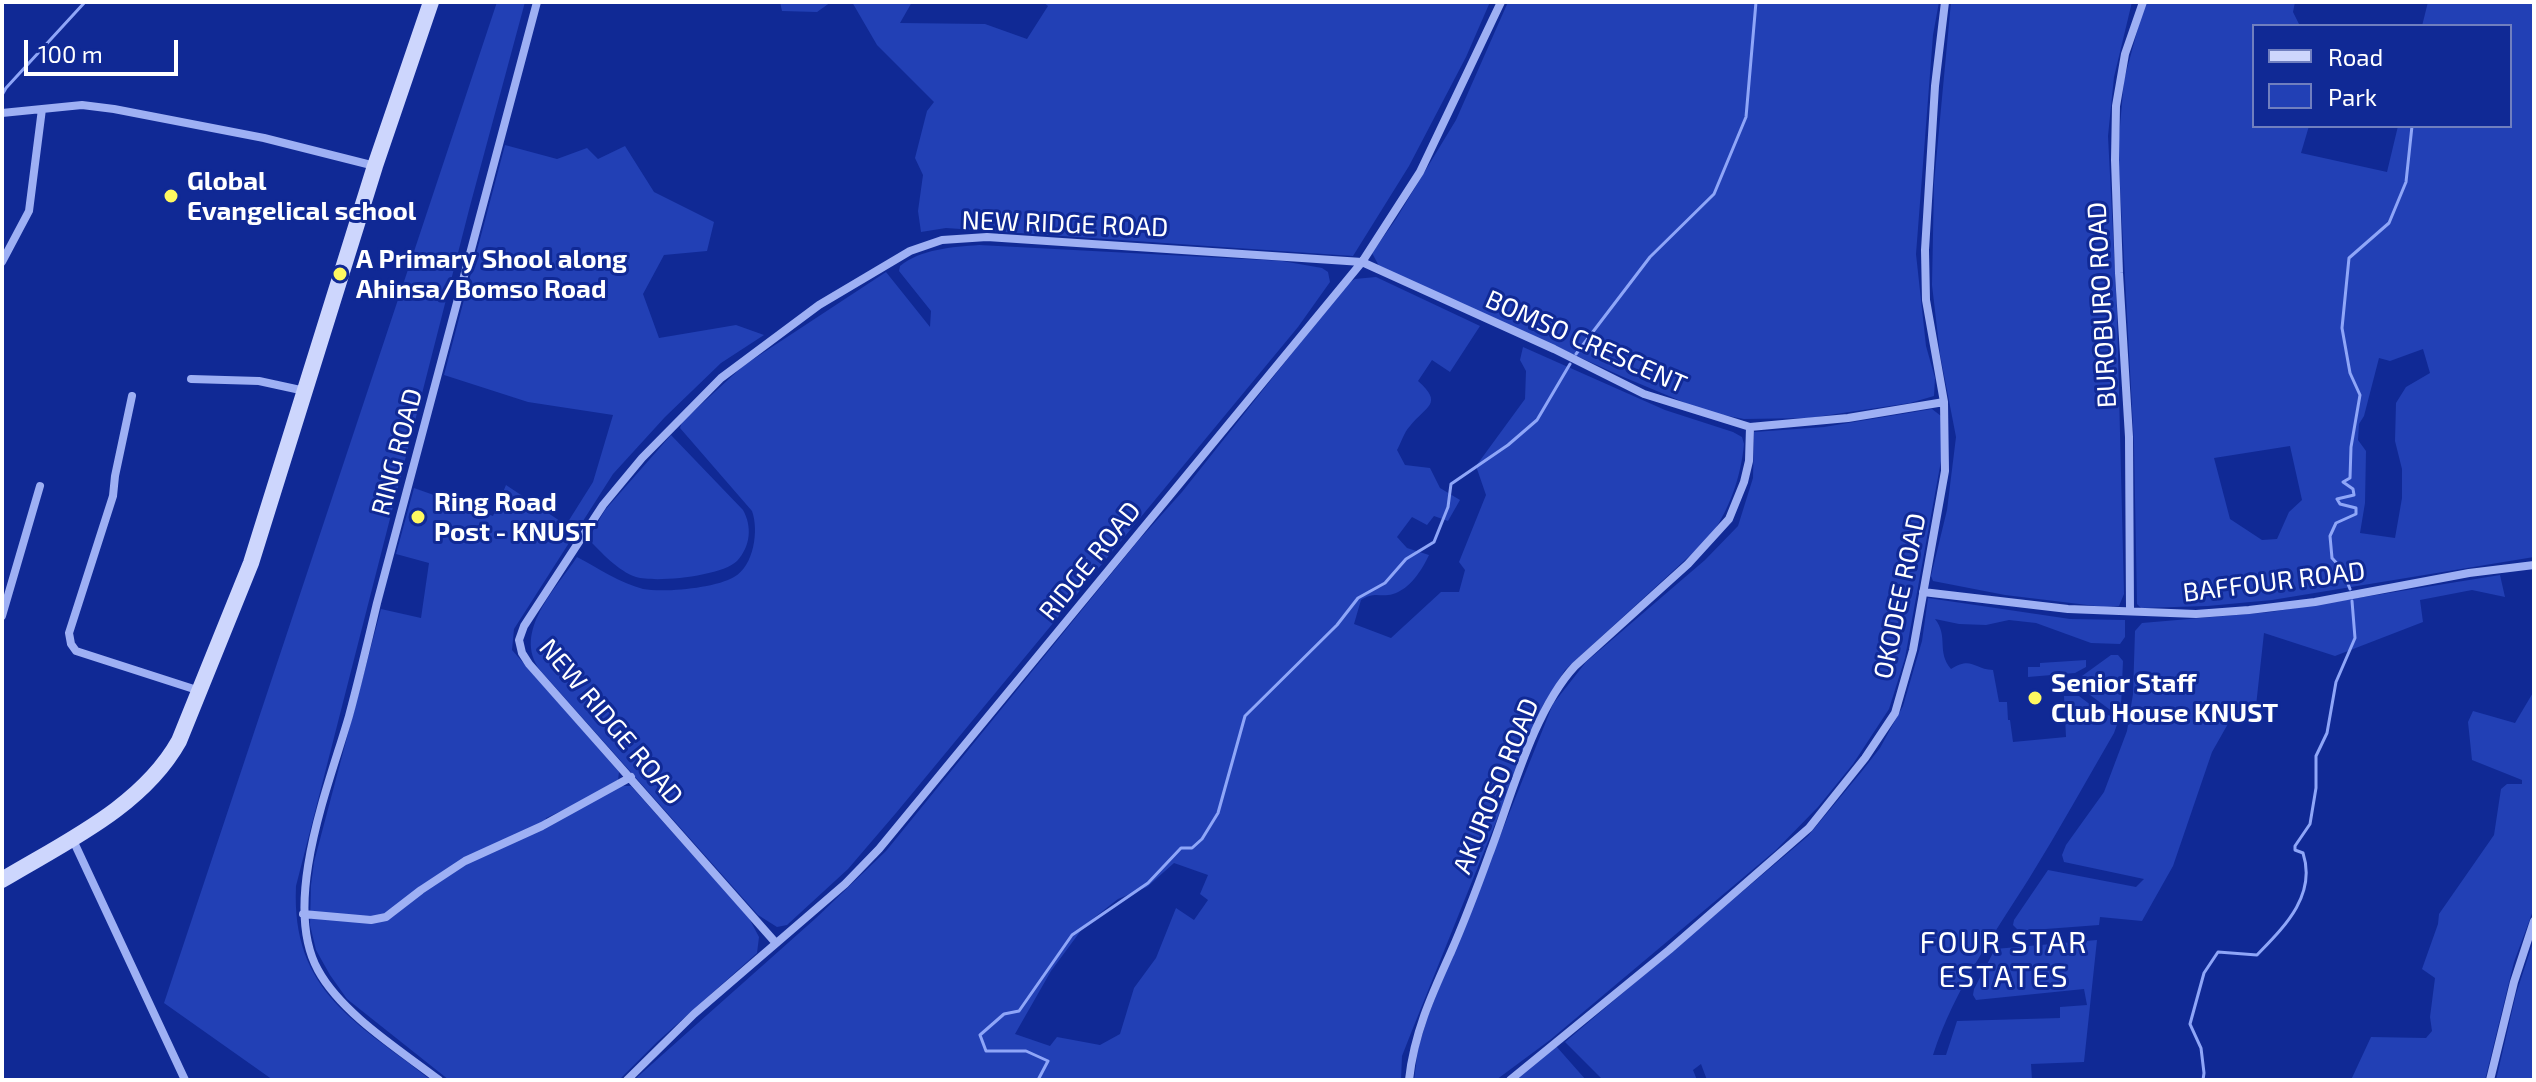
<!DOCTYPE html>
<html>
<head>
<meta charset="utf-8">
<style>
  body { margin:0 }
  #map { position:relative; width:2536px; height:1082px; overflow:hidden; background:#102995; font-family:"Exo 2",sans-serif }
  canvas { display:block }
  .frame { position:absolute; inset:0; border:4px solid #fff; pointer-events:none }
  .legend { position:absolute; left:2252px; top:24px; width:260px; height:104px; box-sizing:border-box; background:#102995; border:2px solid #707fbf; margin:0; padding:10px 14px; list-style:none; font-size:24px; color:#fff }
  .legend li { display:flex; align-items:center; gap:16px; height:40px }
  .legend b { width:40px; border:2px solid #707fbf }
  .scale { position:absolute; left:24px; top:40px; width:154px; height:36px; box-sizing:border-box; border:4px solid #fff; border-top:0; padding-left:10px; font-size:24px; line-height:28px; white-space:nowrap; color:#fff; -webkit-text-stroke:6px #102995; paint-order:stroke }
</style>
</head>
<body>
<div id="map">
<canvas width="2536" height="1082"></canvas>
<div class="frame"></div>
<ul class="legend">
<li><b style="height:10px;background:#cdd6fd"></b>Road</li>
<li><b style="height:22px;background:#2240b5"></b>Park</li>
</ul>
<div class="scale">100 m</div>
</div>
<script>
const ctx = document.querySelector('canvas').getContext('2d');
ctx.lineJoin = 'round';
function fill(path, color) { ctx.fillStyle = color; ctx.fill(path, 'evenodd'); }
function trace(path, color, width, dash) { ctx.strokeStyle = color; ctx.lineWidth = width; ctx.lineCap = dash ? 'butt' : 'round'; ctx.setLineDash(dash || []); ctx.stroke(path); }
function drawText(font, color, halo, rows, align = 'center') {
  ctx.font = font + ' "Exo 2",sans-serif'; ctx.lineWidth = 6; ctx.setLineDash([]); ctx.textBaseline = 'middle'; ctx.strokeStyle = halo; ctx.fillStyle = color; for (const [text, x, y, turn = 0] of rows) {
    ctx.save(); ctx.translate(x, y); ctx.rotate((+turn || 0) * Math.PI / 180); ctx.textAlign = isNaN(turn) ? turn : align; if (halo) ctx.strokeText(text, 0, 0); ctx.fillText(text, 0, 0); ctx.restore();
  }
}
fill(new Path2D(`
  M497 2H525L470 206 296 886C291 992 357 1022 431 1080H273L164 1003Z
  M780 2H831L817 12 782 11Z
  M852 2H912L900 23 985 24 1027 39 1048 6 1043 2H1490L1466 57 1409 166 1353 256 946 228 921 232 918 211 923 175 915 158 927 111 934 102 877 45Z
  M1508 2H1939L1933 35 1916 254 1926 346 1935 378 1934 396 1910 403 1809 418 1744 419 1707 412 1621 376 1379 266 1372 253 1396 219 1456 120Z
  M1951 2H2132L2114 77 2108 136 2117 312 2124 594 2119 606 2104 607 2005 595 1933 581 1931 576 1947 510 1956 437 1940 354 1932 285 1934 183Z
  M2145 2H2295L2293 12 2300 26H2254V126H2309L2301 153 2387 172 2398 126H2510V26H2422L2428 2H2534V557L2272 600 2208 606 2141 608 2137 604 2134 444 2118 149 2124 80ZM2423 349 2430 373 2406 387 2396 403 2395 441 2402 469V498L2395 538 2360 533 2365 503 2366 451 2358 440 2359 424 2364 416 2379 358 2390 361ZM2290 446 2302 500 2289 512 2277 539 2262 540 2230 519 2214 458Z
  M505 145 557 159 587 148 598 159 625 146 654 192 714 222 707 251 664 255 643 294 659 338 736 325 764 335 721 363 665 417 613 474 514 629 512 650 619 772 618 780 574 805 546 818 543 827 620 786H631L749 918 759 937 757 953 657 1042 619 1080H449L347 999 330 975 316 950 310 925 311 885 314 862 381 609 421 618 429 563 396 554 414 488 493 516 506 485 566 525 593 482 613 415 528 402 444 375Z
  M979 245 1282 261 1322 268 1328 272 1330 282 1298 327 896 813 848 869 787 925 777 927 758 915 540 670C512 632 556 589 577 557 598 568 620 583 643 589 664 593 716 588 734 577 754 566 759 530 752 511L680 428 682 422 743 366 886 272 930 327 931 311 899 271 900 266C921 249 952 247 979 245Z
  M1376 277 1480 326 1450 372 1432 360 1418 381C1444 404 1426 406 1410 426 1404 432 1401 443 1397 450L1405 465 1430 468 1440 488 1460 500 1448 521 1434 516 1427 525 1412 517 1397 537 1407 548 1429 555C1422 570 1410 589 1393 594 1380 598 1375 591 1361 600L1354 624 1391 638 1441 592H1459L1465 570 1459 562 1486 495 1476 466 1525 399 1526 371 1520 360 1523 347 1665 410 1733 432 1742 437 1744 444C1741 477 1729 511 1709 538L1565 670 1543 705 1411 1033 1402 1056 1401 1080H634L816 918 886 851 1138 541 1182 492 1347 284 1355 279ZM1174 863 1208 875 1200 894 1208 900 1194 920 1176 908 1156 958 1134 988 1120 1034 1100 1045 1057 1037 1050 1046 1015 1034 1051 971 1085 925 1118 899 1147 887Z
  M1932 409 1941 416V461L1905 658 1889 709 1853 764 1818 807 1776 850 1550 1040 1496 1080H1414L1418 1049 1428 1016 1553 704 1586 662 1705 560 1738 526 1753 478 1754 432 1824 427Z
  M671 435 743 510C752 526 751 546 737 561 722 576 656 583 636 577 618 571 601 552 588 539L605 510Z
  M2500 575 2505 597 2472 590 2420 600 2423 622 2335 656 2264 633 2255 715 2229 722 2212 752 2173 866 2142 921 2100 917 2099 925 2019 931 2013 925 2014 920 2048 870 2136 887 2144 879 2064 862 2062 855 2066 845 2104 792 2127 731 2133 694 2135 631 2142 623 2271 612Z
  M1928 598 2070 619 2125 620V637L2120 644 2091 643 2036 623 2009 620 1986 625 1959 624 1935 619C1949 637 1936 651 1951 669 1972 656 1973 669 1993 670L1999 702H2007L2008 720H2010L2013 742 2066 737 2064 696H2079L2100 712 2119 719 2114 733C2086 781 2059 830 2030 877 1993 936 1955 988 1933 1055H1946L1957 1021 2060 1018V1007L2087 1005 2084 989 1976 1000 1973 995 1974 989 1995 949 2097 940 2084 1062 2031 1064 2032 1080H1707L1701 1064 1693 1070 1697 1080H1603L1565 1042 1808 836 1862 771 1880 748 1903 706 1922 641Z
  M2111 655H2118L2123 661 2121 707 2113 712 2078 686 2082 676Z
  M2086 660V667L2075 673 2028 677V667H2040V663Z
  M2534 691V908L2514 962 2485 1080H2351L2371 1037 2426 1038 2432 1031 2430 1017 2435 978 2422 969 2438 924 2439 914 2494 835 2501 789 2507 784H2522V780L2472 760 2468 722 2473 711 2515 723Z
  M2534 939V1080H2496L2516 994Z
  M1556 1046 1586 1080H1515Z`), '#2240b5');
trace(new Path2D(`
  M2 95 6 88 85 2
  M1576 354 1650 257 1714 194 1746 117 1756 2
  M2350 589 2342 569 2332 558 2330 536 2336 523 2356 514V508L2340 504 2337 499 2354 495 2353 489 2343 482 2350 478 2351 447 2360 395 2350 373 2342 328 2349 258 2389 223 2406 182 2412 126
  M1038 1080 1048 1061 1026 1051H986L980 1035 1004 1014 1019 1011 1072 935 1148 883 1181 848H1192L1202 839 1218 813 1245 716 1337 625 1358 598 1385 583 1406 559 1434 542 1448 507 1451 484 1508 445 1537 420 1570 364
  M2203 1080 2204 1073 2201 1048 2190 1024 2204 973 2218 952 2257 955C2283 928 2317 896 2303 853L2295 850V846L2310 824 2316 788V756L2327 733 2336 682 2355 638 2352 601`), '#8fa6f8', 3);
trace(new Path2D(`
  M2 113 82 105 114 109 264 138 375 166
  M2 262 29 211 42 109
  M191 379 259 381 305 391
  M132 396 115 476 113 496 69 633 71 644 76 651 200 691
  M1923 592 2068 609 2196 614 2249 610 2315 602 2469 573 2534 565
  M2130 611 2129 437 2119 273 2115 160 2116 106 2125 54 2143 2
  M2 616 40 486
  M72 838 185 1080
  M303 914 371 920 386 917 421 890 465 861 542 826 631 777
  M775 942 529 664 522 653 519 640 524 626 603 505 642 458 721 378 819 305 910 251 942 240 987 237 1362 262 1554 349 1644 394 1750 427 1848 418 1944 402
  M439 1080C400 1050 342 1014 318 970 281 903 329 785 349 716 359 679 368 641 377 603L537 2
  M627 1080 694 1014 845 884 879 849 1362 262 1420 172 1501 2
  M1409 1080C1414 1033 1432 994 1451 952 1465 920 1477 888 1489 855 1511 798 1533 711 1575 666L1688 564 1729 519 1744 482 1749 461 1750 427
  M1510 1080 1669 950 1809 828 1865 758 1895 713 1913 650 1945 471 1944 402 1926 300 1925 250 1935 86 1945 2
  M2490 1080 2514 982 2534 921`), '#9eb0f4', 8);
trace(new Path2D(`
  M2 880C65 842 142 807 179 741L251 563 375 166 431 2`), '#cdd6fd', 16);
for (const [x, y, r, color] of [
  [171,196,8,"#fff860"],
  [340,274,8,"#fff860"],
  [418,517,8,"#fff860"],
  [2035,698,8,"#fff860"]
]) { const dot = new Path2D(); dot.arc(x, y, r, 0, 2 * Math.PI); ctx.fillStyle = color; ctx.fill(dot); trace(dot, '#102995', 3); }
drawText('bold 26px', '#fff', '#102995', [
  ["Global",187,181],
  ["Evangelical school",187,211],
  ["A Primary Shool along",356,259],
  ["Ahinsa/Bomso Road",356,289],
  ["Ring Road",434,502],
  ["Post - KNUST",434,532],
  ["Senior Staff",2051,683],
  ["Club House KNUST",2051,713]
], 'left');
drawText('26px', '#fff', '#102995', [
  ["NEW RIDGE ROAD",1065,224,2],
  ["BUROBURO ROAD",2102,305,-93],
  ["BOMSO CRESCENT",1586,342,24],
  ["RING ROAD",397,452,-75],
  ["RIDGE ROAD",1090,561,-51],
  ["BAFFOUR ROAD",2274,582,-7],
  ["OKODEE ROAD",1900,596,-78],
  ["NEW RIDGE ROAD",611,722,50],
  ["AKUROSO ROAD",1496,786,-68]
]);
ctx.letterSpacing = '2px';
drawText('30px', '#fff', '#102995', [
  ["FOUR STAR",2004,943],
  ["ESTATES",2004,977]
]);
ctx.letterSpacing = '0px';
</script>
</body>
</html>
